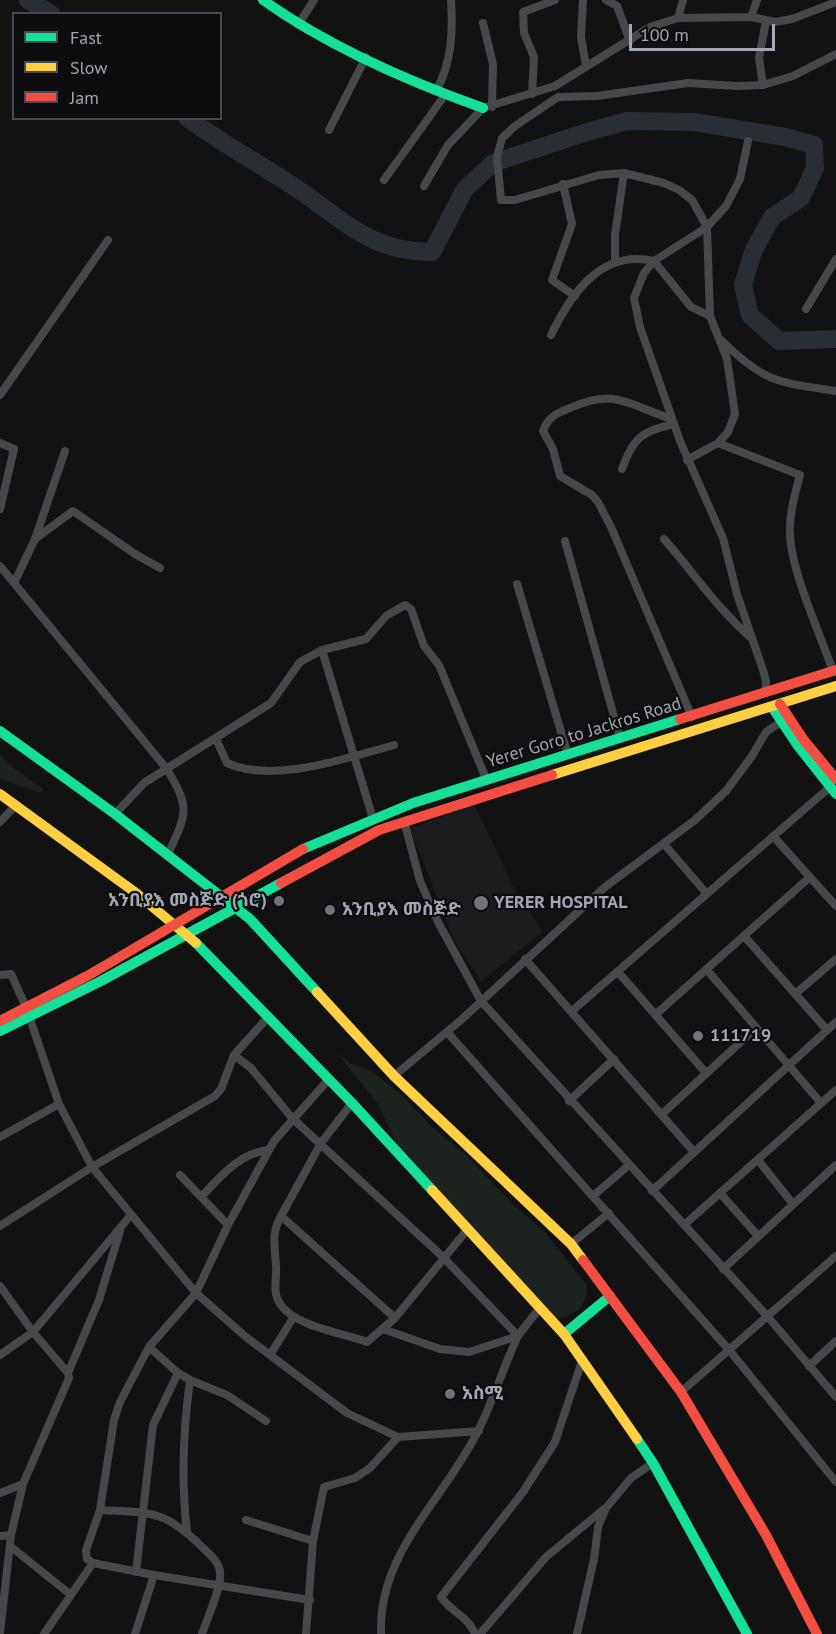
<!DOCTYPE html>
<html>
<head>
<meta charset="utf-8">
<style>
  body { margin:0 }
  #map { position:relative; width:836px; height:1634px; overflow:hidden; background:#121212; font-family:"PT Sans",sans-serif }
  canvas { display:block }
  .legend { position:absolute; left:12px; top:12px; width:210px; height:108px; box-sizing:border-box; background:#0d0c0e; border:2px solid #494a50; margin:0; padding:8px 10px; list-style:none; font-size:18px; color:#a3a7b3 }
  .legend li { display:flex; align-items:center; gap:12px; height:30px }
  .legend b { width:30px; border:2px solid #494a50 }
  .scale { position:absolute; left:629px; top:24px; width:146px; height:27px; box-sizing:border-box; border:3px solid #a3a7b3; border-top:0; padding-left:8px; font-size:18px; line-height:21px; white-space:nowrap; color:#a3a7b3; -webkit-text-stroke:4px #0d0c0e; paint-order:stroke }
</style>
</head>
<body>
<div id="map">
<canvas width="836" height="1634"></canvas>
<ul class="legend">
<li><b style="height:8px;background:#16e098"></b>Fast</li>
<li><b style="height:8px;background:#ffcf43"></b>Slow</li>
<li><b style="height:8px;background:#f24e42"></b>Jam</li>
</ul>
<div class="scale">100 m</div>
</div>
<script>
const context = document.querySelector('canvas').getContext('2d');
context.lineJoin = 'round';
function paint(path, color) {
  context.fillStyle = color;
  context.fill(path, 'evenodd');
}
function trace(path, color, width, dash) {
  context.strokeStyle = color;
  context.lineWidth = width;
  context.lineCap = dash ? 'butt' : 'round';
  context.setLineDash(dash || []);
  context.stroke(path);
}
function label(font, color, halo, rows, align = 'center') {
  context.font = font + ' "PT Sans","Noto Sans Ethiopic",sans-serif';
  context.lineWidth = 4.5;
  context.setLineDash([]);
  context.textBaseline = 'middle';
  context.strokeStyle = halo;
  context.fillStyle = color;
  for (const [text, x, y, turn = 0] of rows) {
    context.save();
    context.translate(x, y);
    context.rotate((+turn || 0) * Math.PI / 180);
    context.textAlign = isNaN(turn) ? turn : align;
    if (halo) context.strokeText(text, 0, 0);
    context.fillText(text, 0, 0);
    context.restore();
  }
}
const built = new Path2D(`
  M 474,804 L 515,890 L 543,932 L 481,981 L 454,940 L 410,829 Z`);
const green = new Path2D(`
  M 0,755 L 10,765 L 43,789 L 41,793 L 0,779 Z
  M 337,1053 L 350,1063 L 371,1071 L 400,1093 L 431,1126 L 465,1154 L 515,1206 L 544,1231 L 586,1284 C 591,1304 572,1319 554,1318 L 400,1151 L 378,1104 Z`);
const river = new Path2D(`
  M 28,0 L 51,14
  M 187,118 C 223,144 262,165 299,190 C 346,222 371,252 432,252 L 465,189 L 493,163 L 587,132 L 627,121 L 694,122 L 785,137 L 814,145 L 815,168 L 801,198 L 772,217 L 753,252 L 743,285 L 750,315 L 779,341 L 836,339`);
const street = new Path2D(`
  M 583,0 L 581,37 L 586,66
  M 606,0 L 617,6 L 630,41
  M 751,17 L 757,0
  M 678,18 L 683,0
  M 483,23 L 493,64 L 492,107
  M 298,25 L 314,0
  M 763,85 L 759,58 L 766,21
  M 436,91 C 452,63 453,31 451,0
  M 532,94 L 534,57 L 524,33 L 523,12 L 555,0
  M 329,130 L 366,57
  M 748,141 L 740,179 L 726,206 L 707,227 L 654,261 L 644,273 L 634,298 L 640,327 L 680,441 L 723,538 L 737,594 L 764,673 L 766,682 L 765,693
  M 384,180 L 445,95
  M 563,184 L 572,224 L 552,280 L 575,296
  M 424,186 L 448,145 L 483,108 L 555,86 L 650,27 L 678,18 L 751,17 L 775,22 L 792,19 L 836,2
  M 615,260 L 615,235 L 624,173
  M 806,309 L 836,259
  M 551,335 C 572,292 602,249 654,261 L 691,307 L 710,316
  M 721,340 C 765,383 777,382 836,391
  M 0,395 L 108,240
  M 672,419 C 630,406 615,387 570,408 C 557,413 548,417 543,431 L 553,449 L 560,476 L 592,495 L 598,502 L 611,527 L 692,717
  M 0,443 L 14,449 L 0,509
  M 718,443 L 800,475 C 795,494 789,514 790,534 C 791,571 820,634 833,671
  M 687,460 L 718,443 L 728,432 L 735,414 L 727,359 L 710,316 L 707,227 L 692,200 L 679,190 L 664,183 L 624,173 L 599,175 L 515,200 L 501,200 L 497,157 L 502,138 L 515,126 L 558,97 L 597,96 L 688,83 L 737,86 L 763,85 L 793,76 L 836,54
  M 622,469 C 633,438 642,431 674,424
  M 35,539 L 73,511 L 135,554 L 160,568
  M 664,539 C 693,572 717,608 750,637
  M 565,541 L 620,738
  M 0,566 L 166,768 C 191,808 187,813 168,854
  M 14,583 L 35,539 L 65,451
  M 517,584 L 568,755
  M 322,650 L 373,819
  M 216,739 L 227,763 C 273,784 347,758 394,745
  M 115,814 L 144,783 L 271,703 L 300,662 L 322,650 L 366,639 L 386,616 L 405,605 L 411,609 L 424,646 L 439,665 L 487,781
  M 404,821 L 420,881 L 438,922 L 481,1001 L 768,1317 L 836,1397
  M 0,822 L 16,805
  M 773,836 L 836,906
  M 664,844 L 707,894
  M 745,937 L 827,1030
  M 525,959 L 694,1152
  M 707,970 L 821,1103
  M 618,972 L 706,1073
  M 0,975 L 11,974 L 26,1007 L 59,1104 L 92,1167 L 196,1293 L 246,1337 L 347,1413 L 398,1437 L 479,1431
  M 795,994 L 836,959
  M 572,1011 L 830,787
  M 655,1015 L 810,877
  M 447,1032 L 730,1351 L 836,1482
  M 234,1055 L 251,1068 L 292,1118 L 443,1257 L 518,1336 L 469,1352 L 440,1349 L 383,1329
  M 394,1076 L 461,1020 L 605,887 L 695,820 L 726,791 L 752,756 L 766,732 L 785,719
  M 569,1101 L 614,1059
  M 662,1114 L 756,1028
  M 0,1137 L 59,1104
  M 758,1160 L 793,1204
  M 180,1175 L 228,1225
  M 652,1191 L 836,1022
  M 720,1193 L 758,1236
  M 594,1195 L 629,1165
  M 202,1196 C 221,1176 240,1153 268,1150
  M 281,1216 L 321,1143 L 352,1103
  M 684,1225 L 836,1090
  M 0,1226 L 92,1167 L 215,1096 L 221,1089 L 234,1055 L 269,1016
  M 571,1244 L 609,1213
  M 723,1269 L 836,1165
  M 0,1286 L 33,1332 L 130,1216
  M 395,1318 L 281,1216 C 271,1234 275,1247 276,1266 C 277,1275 274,1285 276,1294 C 282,1325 340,1332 367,1342 L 395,1318 L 467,1230
  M 0,1355 L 33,1332 L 68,1373 L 69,1378 L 23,1484 L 11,1535 L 0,1633
  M 270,1355 L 293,1318
  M 809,1366 L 836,1341
  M 68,1373 L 99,1300 L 120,1231
  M 190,1380 L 227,1395 L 266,1421
  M 681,1392 L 836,1256
  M 0,1493 L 23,1484
  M 100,1510 L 114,1420 L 120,1402 L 149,1347
  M 246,1520 L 313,1541
  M 187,1532 C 181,1481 183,1431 190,1380 L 178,1373 L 149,1347 L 196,1293 L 228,1225 L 274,1141 L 329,1079
  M 0,1536 L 11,1535
  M 10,1546 L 71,1595
  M 136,1572 L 153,1425 L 178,1373
  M 44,1634 L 93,1563
  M 135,1634 L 154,1575
  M 202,1634 C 207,1619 222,1587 220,1572 C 219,1561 208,1553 201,1546 C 163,1509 150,1513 100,1510 L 86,1550 L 87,1559 L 93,1563 L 154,1575 L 310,1600
  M 306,1634 L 313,1541 L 324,1487 L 355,1478 L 370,1468 L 398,1437
  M 381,1634 C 378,1552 444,1500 478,1431 C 493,1401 503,1368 517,1338 C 523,1328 532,1318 539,1309
  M 475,1634 C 469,1617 450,1611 441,1597 L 523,1492 L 555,1442 L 582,1361
  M 480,1634 L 546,1557 L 604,1509
  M 577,1634 L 594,1559 L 598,1527 L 606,1508 L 631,1478 L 653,1463`);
const fast = new Path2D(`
  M 263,0 C 329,47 407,81 483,108
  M 772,707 L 798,746 L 836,794
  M 0,731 L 115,814 L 250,919 L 317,992
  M 303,849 L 413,803 L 680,719
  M 196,943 L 352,1103 L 432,1190
  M 0,1031 L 101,981 L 281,883
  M 564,1334 L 610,1296
  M 637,1439 L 653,1463 L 747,1634`);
const slow = new Path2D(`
  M 552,775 L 836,686
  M 0,794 L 136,893 L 196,943
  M 317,992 L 394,1076 L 571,1244 L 583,1260
  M 432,1190 L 564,1334 L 637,1439`);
const jam = new Path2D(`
  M 780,704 L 803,739 L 836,779
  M 680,719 L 836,670
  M 281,883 L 379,830 L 552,775
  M 0,1021 L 89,975 L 303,849
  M 583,1260 L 681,1392 L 766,1535 L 817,1634`);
const markers = [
  [279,901,6,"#70737b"],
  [481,903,8,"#70737b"],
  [330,910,6,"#70737b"],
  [698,1036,6,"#70737b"],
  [450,1394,6,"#70737b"]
];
const streetNames = [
  ["Yerer Goro to Jackros Road",584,733,-17]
];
const poiNames = [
  ["አንቢያእ መስጅድ (ጎሮ)",267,901,"right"],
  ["YERER HOSPITAL",494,903],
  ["አንቢያእ መስጅድ",342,910],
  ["111719",710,1036],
  ["አስሚ",462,1394]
];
paint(built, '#1c1c1e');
paint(green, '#1c221d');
trace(river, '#292e35', 18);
trace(street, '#47484b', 8);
trace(fast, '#16e098', 10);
trace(slow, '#ffcf43', 10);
trace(jam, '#f24e42', 10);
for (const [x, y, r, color] of markers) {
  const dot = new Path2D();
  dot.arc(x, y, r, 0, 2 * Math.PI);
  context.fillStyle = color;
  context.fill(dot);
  trace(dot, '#0d0c0e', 2);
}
label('18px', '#a3a7b3', '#0d0c0e', streetNames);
label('bold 18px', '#a3a7b3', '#0d0c0e', poiNames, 'left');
</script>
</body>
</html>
